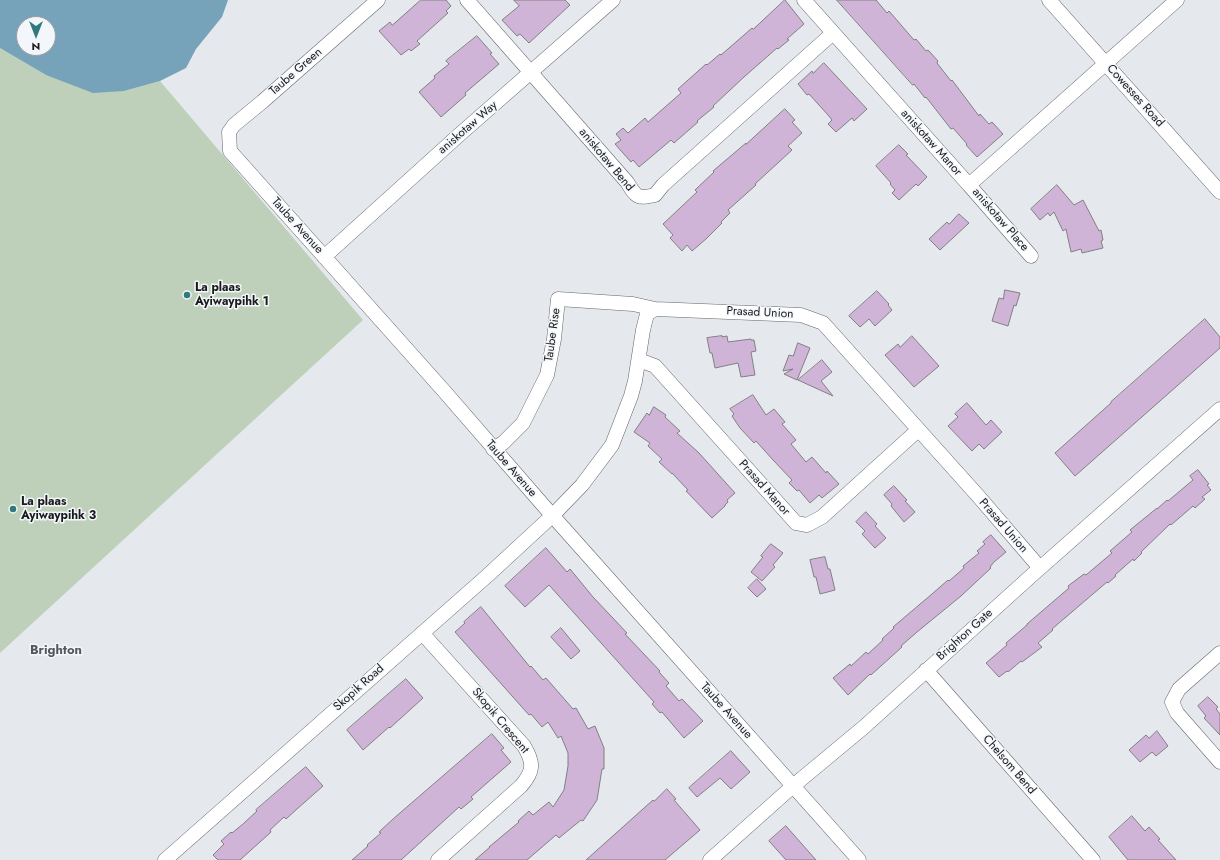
<!DOCTYPE html>
<html>
<head>
<meta charset="utf-8">
<style>
  body { margin:0 }
  #map { position:relative; width:1220px; height:860px; overflow:hidden; background:#e5e9ed; font-family:Jost,sans-serif }
  canvas { display:block }
  .north { position:absolute; left:16px; top:16px; width:40px; height:40px; box-sizing:border-box; background:#f3f6fa; border:1px solid #9c9ea1; border-radius:50%; rotate:180deg; font-size:11px; font-weight:700; line-height:16px; text-align:center; color:#191a1b }
  .north::after { content:''; display:block; margin:auto; width:14px; height:18px; background:#317a7b; clip-path:polygon(50% 0,100% 100%,50% 72%,0 100%) }
</style>
</head>
<body>
<div id="map">
<canvas width="1220" height="860"></canvas>
<div class="north">N</div>
</div>
<script>
const context = document.querySelector('canvas').getContext('2d');
context.lineJoin = 'round';
function paint(path, color) {
  context.fillStyle = color;
  context.fill(path, 'evenodd');
}
function trace(path, color, width, dash) {
  context.strokeStyle = color;
  context.lineWidth = width;
  context.lineCap = dash ? 'butt' : 'round';
  context.setLineDash(dash || []);
  context.stroke(path);
}
function label(font, color, halo, rows, align = 'center') {
  context.font = font + ' Jost,sans-serif';
  context.lineWidth = 3;
  context.setLineDash([]);
  context.textBaseline = 'middle';
  context.strokeStyle = halo;
  context.fillStyle = color;
  for (const [text, x, y, turn = 0] of rows) {
    context.save();
    context.translate(x, y);
    context.rotate((+turn || 0) * Math.PI / 180);
    context.textAlign = isNaN(turn) ? turn : align;
    if (halo) context.strokeText(text, 0, 0);
    context.fillText(text, 0, 0);
    context.restore();
  }
}
const green = new Path2D(`
  M 0,48 L 46,75 L 124,91 L 160,81 L 363,320 L 0,653 Z`);
const water = new Path2D(`
  M 0,0 L 228,0 L 222,17 L 196,49 L 186,68 L 160,81 L 124,91 L 93,93 L 46,75 L 0,48 ZM 24,24 L 48,24 L 48,48 L 24,48 Z`);
const building = new Path2D(`
  M 421,0 L 446,0 L 451,6 L 446,11 L 448,13 L 417,41 L 420,44 L 411,51 L 409,49 L 401,55 L 379,31 L 390,22 L 392,25 Z
  M 514,0 L 565,0 L 570,5 L 529,43 L 520,34 L 517,36 L 502,20 L 519,6 Z
  M 785,0 L 804,24 L 787,39 L 789,40 L 778,49 L 777,48 L 744,77 L 713,106 L 714,107 L 697,121 L 698,122 L 674,143 L 671,140 L 639,167 L 633,160 L 631,162 L 615,144 L 621,140 L 616,134 L 623,128 L 628,133 L 645,118 L 648,122 L 681,93 L 678,89 L 706,64 L 707,65 L 720,54 L 721,55 L 752,28 L 753,29 Z
  M 837,0 L 876,0 L 887,13 L 889,11 L 914,40 L 916,39 L 926,51 L 928,50 L 938,61 L 937,63 L 951,81 L 952,80 L 979,116 L 980,114 L 989,124 L 992,122 L 1003,134 L 977,157 L 966,145 L 967,144 L 953,128 L 951,129 L 926,97 L 925,98 L 914,84 L 913,85 Z
  M 477,36 L 492,53 L 490,54 L 499,64 L 465,93 L 466,95 L 441,117 L 419,92 L 435,78 L 434,76 L 449,64 L 446,61 Z
  M 824,63 L 867,109 L 854,121 L 852,118 L 836,132 L 828,124 L 832,120 L 828,115 L 809,94 L 807,95 L 798,84 L 812,71 L 813,73 Z
  M 785,109 L 795,120 L 792,122 L 802,133 L 788,146 L 792,150 L 755,184 L 756,185 L 728,210 L 730,213 L 721,222 L 722,223 L 706,239 L 692,251 L 687,245 L 682,251 L 670,238 L 673,235 L 663,224 L 697,192 L 695,190 L 714,172 L 713,171 L 746,143 L 746,144 Z
  M 899,145 L 908,154 L 906,155 L 927,177 L 918,186 L 916,184 L 899,200 L 892,193 L 895,190 L 890,184 L 891,183 L 876,166 Z
  M 1057,185 L 1074,205 L 1083,200 L 1099,231 L 1101,230 L 1103,240 L 1101,241 L 1103,248 L 1082,253 L 1081,249 L 1071,252 L 1066,229 L 1063,231 L 1054,212 L 1050,216 L 1048,213 L 1040,220 L 1031,209 Z
  M 959,214 L 969,223 L 940,250 L 929,239 L 947,222 L 949,224 Z
  M 1005,290 L 1020,293 L 1016,306 L 1014,305 L 1008,326 L 992,321 L 999,298 L 1003,299 Z
  M 877,291 L 889,304 L 888,305 L 892,310 L 875,326 L 869,319 L 860,327 L 849,316 Z
  M 1205,319 L 1220,337 L 1220,348 L 1075,476 L 1055,453 L 1111,403 L 1111,402 Z
  M 722,336 L 722,337 L 727,336 L 728,342 L 751,339 L 751,340 L 754,340 L 756,351 L 751,352 L 755,375 L 741,377 L 738,363 L 715,368 L 712,353 L 710,353 L 707,338 Z
  M 912,336 L 939,366 L 914,387 L 885,355 L 898,344 L 900,347 Z
  M 798,343 L 810,348 L 797,380 L 784,374 L 793,369 L 783,371 L 789,355 L 793,356 Z
  M 822,360 L 832,372 L 821,381 L 833,396 L 798,380 Z
  M 753,395 L 766,415 L 774,409 L 785,422 L 782,424 L 796,440 L 791,444 L 806,462 L 812,457 L 826,473 L 827,471 L 839,484 L 822,498 L 819,495 L 810,503 L 799,490 L 797,491 L 789,483 L 792,480 L 773,460 L 756,441 L 754,443 L 740,428 L 732,416 L 734,414 L 730,409 Z
  M 967,403 L 986,425 L 991,420 L 1002,432 L 984,449 L 979,444 L 972,451 L 948,426 L 958,417 L 955,414 Z
  M 654,407 L 666,415 L 665,417 L 680,431 L 677,433 L 699,453 L 735,493 L 727,500 L 728,502 L 725,505 L 725,506 L 712,518 L 686,491 L 688,490 L 672,473 L 672,474 L 659,462 L 662,459 L 648,446 L 650,443 L 634,432 L 647,413 L 649,415 Z
  M 1198,470 L 1209,484 L 1207,485 L 1211,490 L 1202,497 L 1205,499 L 1195,508 L 1193,506 L 1171,525 L 1170,524 L 1141,552 L 1142,553 L 1134,561 L 1133,559 L 1115,575 L 1116,576 L 1108,583 L 1107,582 L 1052,629 L 1053,630 L 1038,643 L 1042,647 L 1022,662 L 1021,661 L 1008,672 L 1007,671 L 999,677 L 986,663 L 1007,645 L 1006,643 L 1027,625 L 1027,624 L 1069,588 L 1068,586 L 1084,574 L 1086,575 L 1112,553 L 1110,551 L 1132,532 L 1130,530 L 1157,508 L 1157,509 L 1167,500 L 1168,501 L 1193,480 L 1190,476 Z
  M 894,486 L 907,500 L 905,501 L 915,512 L 904,522 L 891,506 L 892,504 L 884,495 Z
  M 866,512 L 877,524 L 875,526 L 886,538 L 875,548 L 862,534 L 865,531 L 856,522 Z
  M 991,535 L 1006,552 L 994,562 L 990,567 L 991,568 L 961,596 L 917,632 L 901,646 L 902,647 L 871,675 L 870,674 L 848,695 L 833,678 L 850,664 L 851,666 L 866,652 L 868,654 L 883,640 L 882,639 L 894,628 L 893,627 L 932,594 L 948,580 L 949,581 L 964,568 L 963,566 L 979,553 L 977,551 L 985,544 L 983,542 Z
  M 771,544 L 783,553 L 773,565 L 775,567 L 762,581 L 751,572 L 763,557 L 761,556 Z
  M 546,548 L 567,572 L 570,569 L 593,597 L 627,633 L 625,634 L 660,671 L 659,672 L 669,683 L 666,686 L 679,701 L 682,699 L 703,721 L 684,738 L 662,712 L 660,713 L 652,704 L 654,702 L 549,585 L 525,607 L 505,586 Z
  M 825,557 L 828,569 L 830,569 L 835,590 L 820,594 L 816,577 L 814,577 L 810,560 Z
  M 757,579 L 766,589 L 757,597 L 748,588 Z
  M 481,607 L 530,667 L 531,666 L 543,680 L 546,678 L 573,709 L 576,708 L 588,729 L 595,726 L 604,748 L 604,769 L 602,769 L 597,800 L 583,821 L 581,820 L 559,838 L 556,835 L 527,860 L 475,860 L 490,847 L 489,847 L 519,822 L 518,821 L 529,811 L 533,815 L 549,802 L 553,807 L 564,790 L 568,766 L 568,753 L 561,736 L 558,738 L 548,722 L 542,727 L 531,714 L 529,715 L 455,632 L 465,623 L 464,622 Z
  M 561,628 L 580,651 L 571,659 L 551,637 Z
  M 406,679 L 423,698 L 390,728 L 389,727 L 363,750 L 347,730 Z
  M 1208,697 L 1218,707 L 1216,709 L 1220,714 L 1220,735 L 1204,718 L 1206,716 L 1198,706 Z
  M 1157,731 L 1168,746 L 1156,756 L 1152,752 L 1140,762 L 1129,750 L 1146,735 L 1149,738 Z
  M 492,734 L 504,748 L 501,750 L 511,762 L 471,797 L 473,799 L 461,809 L 459,807 L 401,860 L 352,860 L 368,846 L 367,845 L 381,833 L 379,832 L 393,819 Z
  M 731,751 L 750,772 L 731,789 L 720,778 L 697,797 L 689,788 Z
  M 306,767 L 323,786 L 297,809 L 286,819 L 284,817 L 270,830 L 271,832 L 240,860 L 218,860 L 213,855 L 224,844 L 221,841 L 231,832 L 232,833 L 243,824 L 257,811 L 256,810 Z
  M 667,789 L 676,799 L 674,800 L 700,830 L 665,860 L 586,860 L 653,800 L 654,801 Z
  M 1132,816 L 1145,831 L 1149,827 L 1160,839 L 1158,840 L 1176,860 L 1128,860 L 1109,837 Z
  M 786,826 L 816,860 L 786,860 L 769,841 Z`);
const minor = new Path2D(`
  M 378,0 L 262,102 L 234,125 L 229,132 L 230,151 L 444,391 L 543,505 L 859,860
  M 467,0 L 627,182 C 636,197 637,199 655,195 L 663,185 L 833,33
  M 804,0 L 969,185 L 1177,0
  M 1049,0 L 1220,192
  M 969,185 L 1031,256
  M 324,257 L 459,135 L 613,0
  M 639,360 L 655,366 L 796,523 L 807,525 L 822,517 L 918,430
  M 493,449 L 503,443 L 523,423 L 547,375 L 554,339 L 558,299 L 633,304 L 655,309
  M 422,633 L 524,746 C 534,763 534,771 521,786 L 438,860
  M 1220,653 L 1179,689 L 1172,702 L 1177,713 L 1220,762
  M 926,670 L 1093,860
  M 165,860 L 487,576 L 552,516 L 582,485 L 612,445 L 631,396 L 635,381 L 643,330 L 647,314 L 655,309 L 801,315 L 823,323 L 979,497 L 1040,568
  M 710,860 L 793,786 L 864,727 L 1031,576 L 1220,409`);
const markers = [
  [187,295,4,"#317a7b"],
  [13,509,4,"#317a7b"]
];
const streetNames = [
  ["Taube Green",296,72,-41],
  ["Cowesses Road",1135,96,48],
  ["aniskotaw Way",468,128,-41],
  ["aniskotaw Manor",931,143,48],
  ["aniskotaw Bend",606,160,50],
  ["aniskotaw Place",1000,220,49],
  ["Taube Avenue",297,226,48],
  ["Prasad Union",760,313,3],
  ["Taube Rise",553,335,-82],
  ["Taube Avenue",511,469,49],
  ["Prasad Manor",764,488,48],
  ["Prasad Union",1003,526,49],
  ["Brighton Gate",965,635,-42],
  ["Skopik Road",359,688,-42],
  ["Taube Avenue",726,711,48],
  ["Skopik Crescent",500,721,50],
  ["Chelsom Bend",1009,765,49]
];
const poiNames = [
  ["La plaas",195,288],
  ["Ayiwaypihk 1",195,302],
  ["La plaas",21,502],
  ["Ayiwaypihk 3",21,516]
];
const neighbourhoodNames = [
  ["Brighton",56,651]
];
paint(green, '#bed0ba');
paint(water, '#76a3ba');
paint(building, '#d0b4d8');
trace(building, '#817f82', 1);
trace(minor, '#636669', 15);
trace(minor, '#fff', 14);
for (const [x, y, r, color] of markers) {
  const dot = new Path2D();
  dot.arc(x, y, r, 0, 2 * Math.PI);
  context.fillStyle = color;
  context.fill(dot);
  trace(dot, '#f3f6fa', 1.5);
}
label('12px', '#191a1b', '#f3f6fa', streetNames);
label('bold 12px', '#191a1b', '#f3f6fa', poiNames, 'left');
label('bold 13px', '#55585b', '#f3f6fa', neighbourhoodNames);
</script>
</body>
</html>
